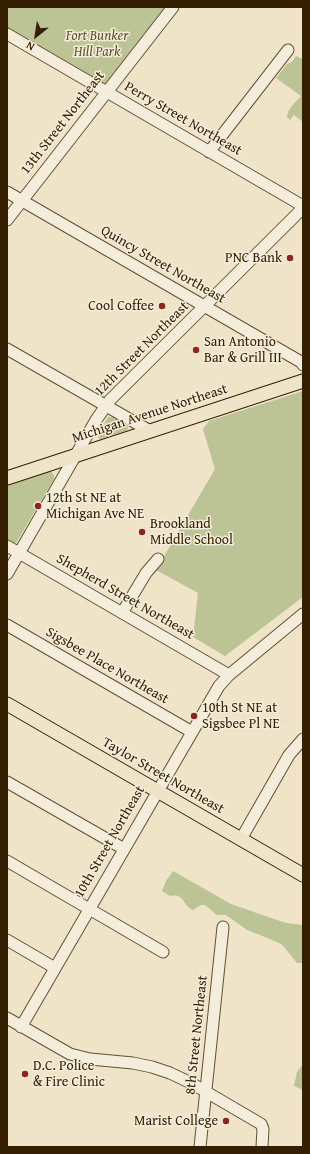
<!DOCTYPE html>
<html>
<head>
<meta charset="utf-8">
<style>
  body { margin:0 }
  #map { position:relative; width:310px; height:1154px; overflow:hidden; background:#efe3c8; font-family:"Gentium Book Plus",serif }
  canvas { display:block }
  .frame { position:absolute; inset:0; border:8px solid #342001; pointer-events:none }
  .north { position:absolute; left:16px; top:16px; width:40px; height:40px; -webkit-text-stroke:3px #f5eddb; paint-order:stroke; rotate:210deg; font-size:11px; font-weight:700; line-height:16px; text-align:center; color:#342001 }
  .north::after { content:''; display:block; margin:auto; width:14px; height:18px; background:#342001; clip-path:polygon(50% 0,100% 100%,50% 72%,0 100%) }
</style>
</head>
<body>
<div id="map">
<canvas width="310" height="1154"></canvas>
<div class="frame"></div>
<div class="north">N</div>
</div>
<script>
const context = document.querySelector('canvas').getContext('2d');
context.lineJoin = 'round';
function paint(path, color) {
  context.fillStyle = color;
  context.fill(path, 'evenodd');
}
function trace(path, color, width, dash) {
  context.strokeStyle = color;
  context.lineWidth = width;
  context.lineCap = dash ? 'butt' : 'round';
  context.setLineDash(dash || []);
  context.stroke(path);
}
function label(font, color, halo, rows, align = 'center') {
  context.font = font + ' "Gentium Book Plus",serif';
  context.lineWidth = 3;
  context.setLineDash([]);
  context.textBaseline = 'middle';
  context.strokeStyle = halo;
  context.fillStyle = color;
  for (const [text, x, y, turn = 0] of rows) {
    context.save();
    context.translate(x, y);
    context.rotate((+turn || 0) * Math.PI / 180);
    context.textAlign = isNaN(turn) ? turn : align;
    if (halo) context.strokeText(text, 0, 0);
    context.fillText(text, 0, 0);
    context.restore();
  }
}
const green = new Path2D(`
  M 7,7 L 172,7 L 106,92 L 7,34 Z
  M 296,56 L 303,59 L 303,122 L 294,115 L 293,116 L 290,120 L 287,117 C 287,109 296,102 301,96 L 276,78 L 287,64 L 292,62 Z
  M 303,391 L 303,597 L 225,656 L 193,637 L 198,593 L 156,570 L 215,469 L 203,429 L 209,421 Z
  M 108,417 L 113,417 L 127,425 L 128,429 L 126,431 L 100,439 L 98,437 L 98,435 Z
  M 48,471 C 53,472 55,475 54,479 L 16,543 L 14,544 L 7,540 L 7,485 Z
  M 173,871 L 231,904 L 274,919 L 286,923 L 303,925 L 303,962 L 301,963 L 297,963 L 285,948 L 281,944 L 270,939 L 247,930 L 226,915 L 217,915 L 205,905 L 201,905 L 193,910 C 181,905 186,893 170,896 L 162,891 L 166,881 Z
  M 303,1064 L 303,1090 L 294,1086 L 297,1072 Z`);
const minor = new Path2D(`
  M 7,34 L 303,206
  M 209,152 L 288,50
  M 7,192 L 301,362 L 303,365
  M 7,220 L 173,7
  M 7,349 L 150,431
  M 7,546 L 229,675
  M 7,574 L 96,420 L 110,400 L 303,208
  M 122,613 L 146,573 L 158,559
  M 7,625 L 192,732
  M 7,782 L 124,849
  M 241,839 L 289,755 L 303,739
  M 7,861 L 163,952
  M 7,940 L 55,968
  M 7,1018 L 70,1054 L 90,1059 L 133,1063 L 152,1067 L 170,1073 L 191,1083 L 261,1124 L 263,1129 L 262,1147
  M 21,1027 L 219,686 L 229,675 L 303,614
  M 200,1147 L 223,927`);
const major = new Path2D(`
  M 7,478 L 303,381
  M 7,704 L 303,875`);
const markers = [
  [290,258,4,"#8f2418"],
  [162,306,4,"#8f2418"],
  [196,350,4,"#8f2418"],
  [38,506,4,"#8f2418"],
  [142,532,4,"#8f2418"],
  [194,716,4,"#8f2418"],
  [25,1074,4,"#8f2418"],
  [226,1121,4,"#8f2418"]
];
const parkNames = [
  ["Fort Bunker",97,36],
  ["Hill Park",97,52]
];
const streetNames = [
  ["Perry Street Northeast",183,119,30],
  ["13th Street Northeast",63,123,-52],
  ["Quincy Street Northeast",163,265,30],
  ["12th Street Northeast",142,349,-45],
  ["Michigan Avenue Northeast",150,414,-18],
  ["Shepherd Street Northeast",125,597,30],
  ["Sigsbee Place Northeast",107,666,30],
  ["Taylor Street Northeast",163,776,30],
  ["10th Street Northeast",110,842,-60],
  ["8th Street Northeast",197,1035,-84]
];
const poiNames = [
  ["PNC Bank",282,258,"right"],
  ["Cool Coffee",154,306,"right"],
  ["San Antonio",204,342],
  ["Bar & Grill III",204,358],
  ["12th St NE at",46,498],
  ["Michigan Ave NE",46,514],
  ["Brookland",150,524],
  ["Middle School",150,540],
  ["10th St NE at",202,708],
  ["Sigsbee Pl NE",202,724],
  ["D.C. Police",33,1066],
  ["& Fire Clinic",33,1082],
  ["Marist College",218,1121,"right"]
];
paint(green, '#bcc394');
trace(minor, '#635133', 13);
trace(major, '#342001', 15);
trace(minor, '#f5eddb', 11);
trace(major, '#efe3c8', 13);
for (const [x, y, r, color] of markers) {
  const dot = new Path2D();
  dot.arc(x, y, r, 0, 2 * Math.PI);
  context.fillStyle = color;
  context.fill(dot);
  trace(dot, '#f5eddb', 1.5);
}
label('italic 14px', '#5d512d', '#f5eddb', parkNames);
label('14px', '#342001', '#f5eddb', streetNames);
label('14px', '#342001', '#f5eddb', poiNames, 'left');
</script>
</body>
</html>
